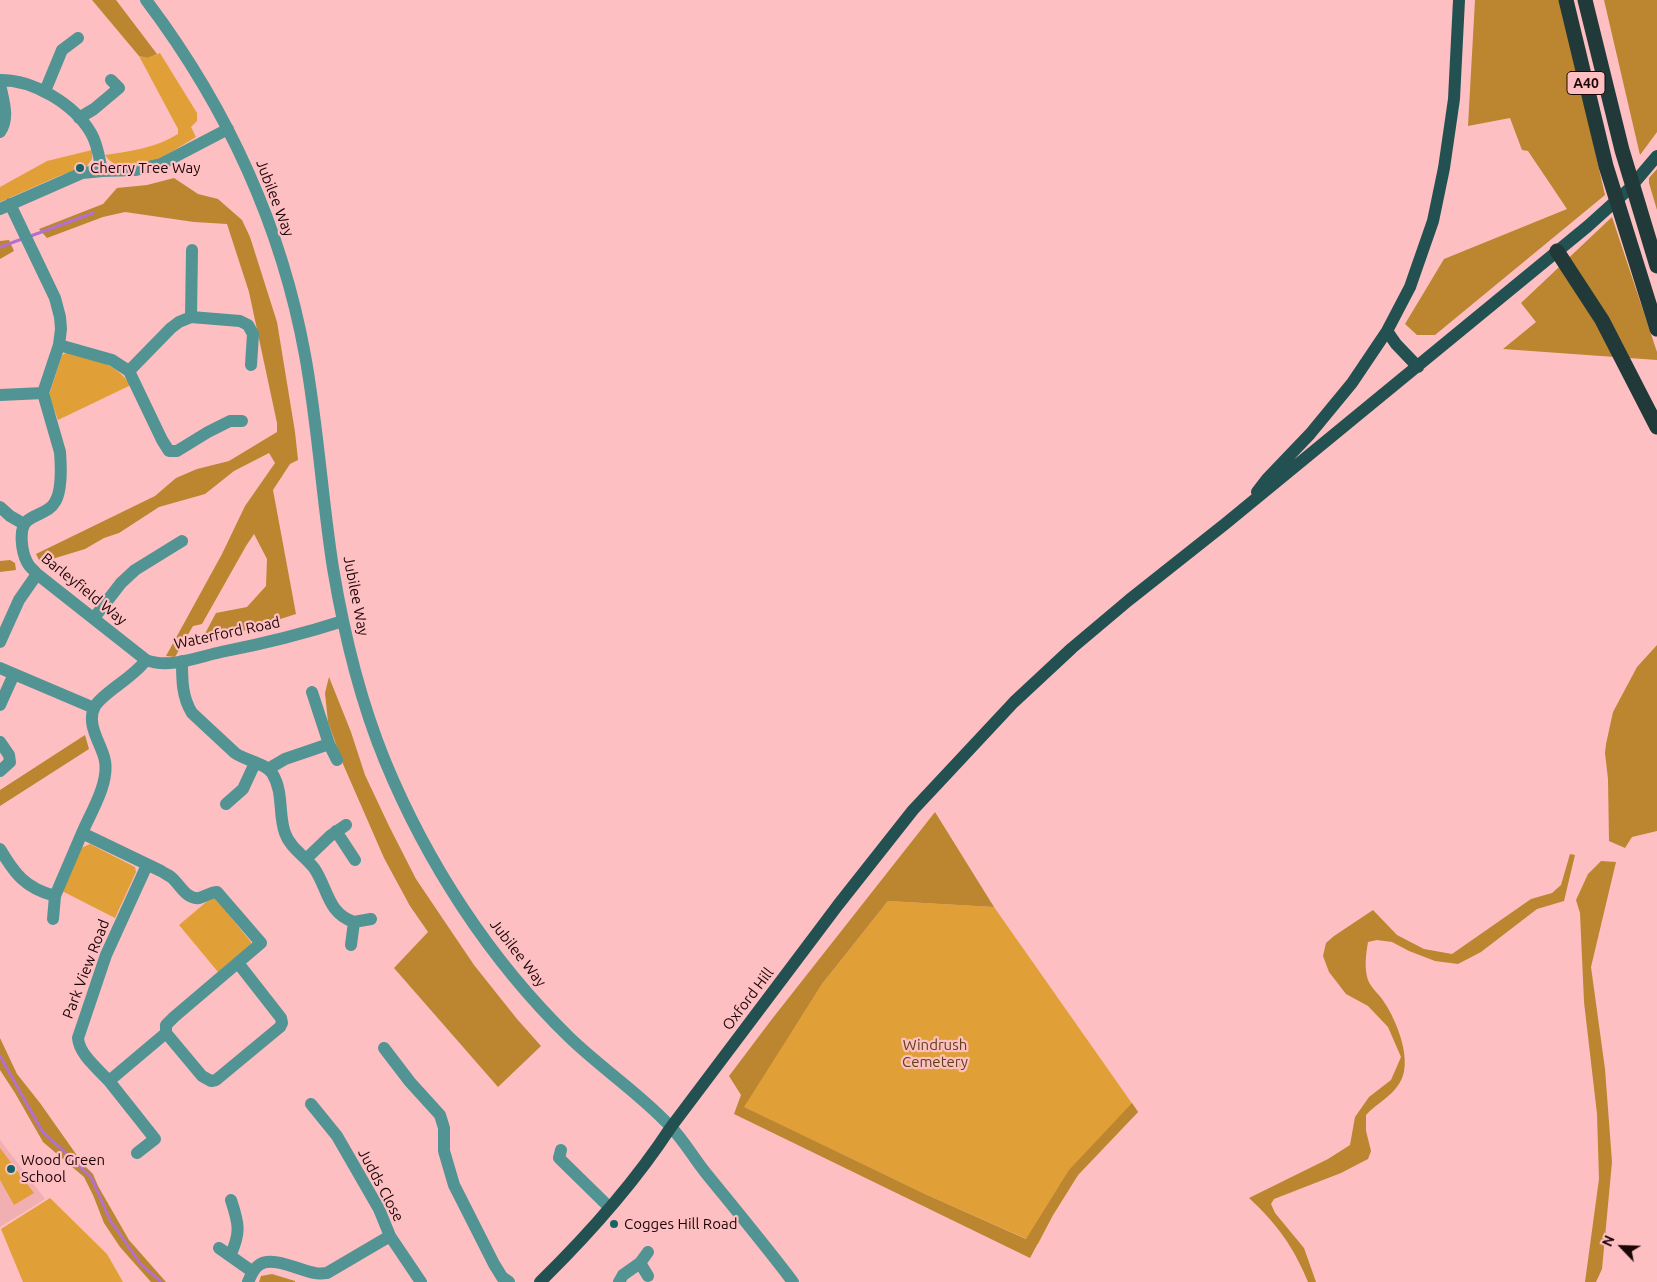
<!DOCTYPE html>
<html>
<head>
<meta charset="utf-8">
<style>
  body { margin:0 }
  #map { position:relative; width:1657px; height:1282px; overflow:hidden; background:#fdbfc2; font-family:Ubuntu,sans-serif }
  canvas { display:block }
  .north { position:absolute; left:1597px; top:1222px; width:50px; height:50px; -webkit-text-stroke:4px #fdbfc2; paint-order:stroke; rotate:294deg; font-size:14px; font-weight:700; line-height:20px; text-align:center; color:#1d0507 }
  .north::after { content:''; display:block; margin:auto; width:18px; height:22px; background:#1d0507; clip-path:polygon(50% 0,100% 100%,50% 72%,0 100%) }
</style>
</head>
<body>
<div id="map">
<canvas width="1657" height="1282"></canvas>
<div class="north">N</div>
</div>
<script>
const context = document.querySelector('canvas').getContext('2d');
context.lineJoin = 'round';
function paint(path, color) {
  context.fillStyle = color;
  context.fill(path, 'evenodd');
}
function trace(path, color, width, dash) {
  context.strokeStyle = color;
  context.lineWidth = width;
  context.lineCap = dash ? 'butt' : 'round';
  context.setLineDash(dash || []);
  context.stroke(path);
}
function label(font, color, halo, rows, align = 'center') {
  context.font = font + ' Ubuntu,sans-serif';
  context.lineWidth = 4.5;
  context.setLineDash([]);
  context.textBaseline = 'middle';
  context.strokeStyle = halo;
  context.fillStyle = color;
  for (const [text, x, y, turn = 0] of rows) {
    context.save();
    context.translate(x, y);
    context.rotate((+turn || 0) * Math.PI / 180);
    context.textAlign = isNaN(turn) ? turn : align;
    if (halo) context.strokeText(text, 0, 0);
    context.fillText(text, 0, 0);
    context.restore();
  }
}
const built = new Path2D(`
  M 0,1140 L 45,1199 L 0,1227 Z`);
const green = new Path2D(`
  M 160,53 L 197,113 L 197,121 L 191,127 L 196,137 L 163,157 L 149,162 L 116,165 L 109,160 L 105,155 C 132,151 155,148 178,134 L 178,129 L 139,56 L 148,58 Z
  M 92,150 L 92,159 L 87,166 L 59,176 L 0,202 L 0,187 L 47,161 Z
  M 68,352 C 93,359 114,362 131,385 L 58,420 L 49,395 L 62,355 Z
  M 90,844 L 135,867 L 136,872 L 115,918 L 62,891 L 81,848 Z
  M 211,898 L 215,898 L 251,942 L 251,944 L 218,972 L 179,925 Z
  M 888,901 L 994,907 L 1138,1112 L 1078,1175 L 1053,1215 L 1038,1244 L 925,1194 L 743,1107 L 822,984 Z
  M 0,1148 L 34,1193 L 14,1205 L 0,1180 Z
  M 50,1198 L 107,1254 L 123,1282 L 23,1282 L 1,1229 Z`);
const forest = new Path2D(`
  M 92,0 L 116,0 L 157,54 L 148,58 L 139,56 Z
  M 1475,0 L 1560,0 L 1605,195 L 1435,335 L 1417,335 L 1405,324 L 1444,259 L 1567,209 L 1528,151 L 1522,150 L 1510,118 L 1468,126 Z
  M 1604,0 L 1657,0 L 1657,132 L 1640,155 Z
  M 1657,169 L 1657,210 L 1649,183 L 1649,178 Z
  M 174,178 L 198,194 L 218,199 L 242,220 L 250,237 L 277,322 L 295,432 L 298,460 L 290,464 L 273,490 L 296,614 L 199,645 L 216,613 L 247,607 L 266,586 L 267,559 L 254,534 L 246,546 L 202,624 L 193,626 L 175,657 L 166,656 L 222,554 L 245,506 L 275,463 L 269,453 L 234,471 L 205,494 L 159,507 L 119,533 L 104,538 L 85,549 L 49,560 L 39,560 L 36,554 L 155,496 L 176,478 L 197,469 L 229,461 L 277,432 L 277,423 L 249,292 L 227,224 L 194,222 L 125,212 L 103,217 L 47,238 L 39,229 L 103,204 L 117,188 L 147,185 Z
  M 1612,217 L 1657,352 L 1657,360 L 1503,349 L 1536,322 L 1521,303 Z
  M 9,240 L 14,251 L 0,259 L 0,241 Z
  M 10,560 L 15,563 L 16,570 L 0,572 L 0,561 Z
  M 1657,645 L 1657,831 L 1632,837 L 1625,848 L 1609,841 L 1608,779 L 1605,753 L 1606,744 L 1613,712 L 1637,667 Z
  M 329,677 L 351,732 L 365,775 L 389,826 L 416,879 L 474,965 L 517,1019 L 541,1046 L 498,1087 L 394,968 L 428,932 L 410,906 L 384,858 L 343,764 L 328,722 L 325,693 Z
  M 85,735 L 89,749 L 0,806 L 0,790 Z
  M 935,812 L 994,907 L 888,901 L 822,984 L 744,1107 L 925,1194 L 1026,1239 L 1069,1170 L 1132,1103 L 1138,1112 L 1078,1175 L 1053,1215 L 1030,1258 L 734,1114 L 741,1095 L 729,1076 L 772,1019 Z
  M 1570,854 L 1575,855 L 1564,901 L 1537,909 L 1481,952 L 1458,964 L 1435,961 L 1409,951 L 1392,942 L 1377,940 L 1368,942 C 1366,954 1364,968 1368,980 C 1371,988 1380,995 1384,1002 C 1397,1021 1414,1063 1399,1084 C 1391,1097 1376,1104 1366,1115 L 1366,1131 L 1371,1151 L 1368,1159 L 1341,1173 L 1274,1199 L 1271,1204 L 1275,1213 L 1304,1248 L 1316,1282 L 1308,1282 C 1294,1247 1276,1223 1249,1198 L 1328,1159 L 1350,1145 L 1355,1117 L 1369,1097 L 1391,1080 L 1401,1057 L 1388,1027 L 1368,1006 L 1346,994 L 1329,972 L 1323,956 L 1326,943 L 1334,936 L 1373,910 L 1397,935 L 1424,949 L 1452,954 L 1531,899 L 1552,893 L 1561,885 Z
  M 1601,861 L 1616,862 L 1591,967 L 1605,1069 L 1612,1162 L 1602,1269 L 1596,1282 L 1585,1282 L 1599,1179 L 1597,1114 L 1584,1002 L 1580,913 L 1576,900 L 1588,874 Z
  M 0,1038 L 17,1074 L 40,1103 L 83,1164 L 93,1174 L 98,1186 L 129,1240 L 166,1282 L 151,1282 L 120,1247 L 104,1223 L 93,1195 L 84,1177 L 43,1142 L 15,1093 L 0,1070 Z
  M 272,1274 L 295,1281 L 295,1282 L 259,1282 L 261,1276 Z`);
const stream = new Path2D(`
  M 28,237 L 93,213
  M 0,247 L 22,239
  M 0,1056 L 42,1131 L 91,1177 L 110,1220 L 140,1263 L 161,1282`);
const minor = new Path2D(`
  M 146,0 C 226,106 281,224 305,355 C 318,426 322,498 333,568 C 344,634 360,700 385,761 C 427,863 490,960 569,1037 C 601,1068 639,1093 669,1125 C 683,1139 693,1157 705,1172 C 735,1209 765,1245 793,1282
  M 0,80 C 34,80 74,104 91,133 C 98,145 99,158 102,171
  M 0,84 C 3,100 10,118 0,132
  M 45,91 L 62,50 L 78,38
  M 79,118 L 94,109 L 119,88 L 111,80
  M 10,204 L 55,298 L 60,317 L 61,329 L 59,345 L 43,393 L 60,452 C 61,465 62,491 55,502 C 49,513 36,513 27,521 C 18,529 22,553 27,562 C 29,567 34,570 37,574 L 146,660
  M 0,209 L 82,173 L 102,171 L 136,170 L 161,164 L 228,129
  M 191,317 L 192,250
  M 59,345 L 112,360 L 129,371 L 162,440 L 169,451 L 177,451 L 208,432 L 230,421 L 242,421
  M 129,371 L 171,328 L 179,322 L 191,317 L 240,321 L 248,325 L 253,334 L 251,365
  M 0,395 L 43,393
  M 0,507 L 10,516 L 24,524
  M 94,618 L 121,583 L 135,570 L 182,541
  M 0,642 L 19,600 L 37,574
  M 182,661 C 182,680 182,697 192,713 L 235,753 C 246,761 264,762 272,773 C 284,792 278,814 285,833 C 290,848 305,856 314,868 C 328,888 327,913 354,922 L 351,945
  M 0,668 L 14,674
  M 312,692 L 329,744 L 337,760
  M 0,705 L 14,674 L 94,708
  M 0,742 L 9,755 L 10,762 L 0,771
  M 268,769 L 285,759 L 329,744
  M 226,804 L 243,789 L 255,763
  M 336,831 L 355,860
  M 0,849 C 15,874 25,888 55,896
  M 306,859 L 330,836 L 346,825
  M 147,865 L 106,955 L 78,1038 C 79,1054 98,1069 109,1081 L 166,1033 L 166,1025 L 174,1017 L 261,943 L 217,892 C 210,892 205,897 199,898 C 186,900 179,883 171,877 C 168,875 164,873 161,871 L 82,833 C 91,812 109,784 105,761 C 102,744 85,725 95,706 C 105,691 133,678 146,660 C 169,669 198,657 221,652 C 262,644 303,634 343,621
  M 53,919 L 55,896 L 82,833
  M 354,922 L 371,919
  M 166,1033 L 202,1076 L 211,1081 L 216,1080 L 280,1027 L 282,1023 L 281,1018 L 238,963
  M 384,1048 L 410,1082 L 440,1115 L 444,1128 L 444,1151 L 454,1185 L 494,1264 L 502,1277 L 509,1282
  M 109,1081 L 155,1139 L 137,1153
  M 311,1104 L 337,1136 L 379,1209 L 390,1236 L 421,1282
  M 561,1150 L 559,1158 L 609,1207
  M 219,1248 L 253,1272
  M 230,1256 C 241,1233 239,1224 231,1200
  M 640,1263 L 648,1276
  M 248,1282 C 251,1276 253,1269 259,1265 C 272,1255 301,1271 315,1273 C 319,1274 324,1273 327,1273 L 390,1236
  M 619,1282 L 623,1275 L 640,1263 L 648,1252`);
const major = new Path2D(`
  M 1387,331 L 1396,344 L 1418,367
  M 1257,492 L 1267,479 L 1310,434 L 1352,383 L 1387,331 L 1410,287 L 1433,221 L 1444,168 L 1454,99 L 1459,0
  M 540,1282 C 587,1236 635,1182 671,1127 L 838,905 L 913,810 L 1014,702 L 1072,648 L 1129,600 L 1225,524 L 1588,226 L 1629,189 L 1657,156`);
const highway = new Path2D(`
  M 1566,0 L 1606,166 L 1657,329
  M 1585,0 L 1622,150 L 1657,266
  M 1557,251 L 1602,320 L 1657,427`);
const markers = [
  [80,168,5,"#166566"],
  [11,1169,5,"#166566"],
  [614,1224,5,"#166566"]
];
const shields = [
  [1586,83,38]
];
const shieldNames = [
  ["A40",1586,83]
];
const poiNames = [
  ["Cherry Tree Way",90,168],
  ["Wood Green",21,1160],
  ["School",21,1177],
  ["Cogges Hill Road",624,1224]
];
const streetNames = [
  ["Jubilee Way",275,198,69],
  ["Barleyfield Way",84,589,39],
  ["Jubilee Way",356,596,79],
  ["Waterford Road",227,633,-12],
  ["Jubilee Way",518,953,52],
  ["Park View Road",86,969,-69],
  ["Oxford Hill",748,999,-53],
  ["Judds Close",381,1185,62]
];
const parkNames = [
  ["Windrush",935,1045],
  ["Cemetery",935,1062]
];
paint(built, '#f1afb2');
paint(green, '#e0a037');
paint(forest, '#bb862f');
trace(stream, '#b371cd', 3);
trace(minor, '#529393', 12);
trace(major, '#235152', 12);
trace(highway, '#213939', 15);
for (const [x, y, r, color] of markers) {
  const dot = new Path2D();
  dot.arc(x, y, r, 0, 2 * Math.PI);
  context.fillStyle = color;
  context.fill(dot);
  trace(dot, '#fdbfc2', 2);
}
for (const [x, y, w] of shields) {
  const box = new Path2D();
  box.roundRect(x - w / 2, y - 11.5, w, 23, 4);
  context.fillStyle = '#fdbfc2';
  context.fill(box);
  trace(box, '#1d0507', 1);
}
label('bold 14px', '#1d0507', null, shieldNames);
label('15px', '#1d0507', '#fdbfc2', poiNames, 'left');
label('15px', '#1d0507', '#fdbfc2', streetNames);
label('15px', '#5e4215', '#fdbfc2', parkNames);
</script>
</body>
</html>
